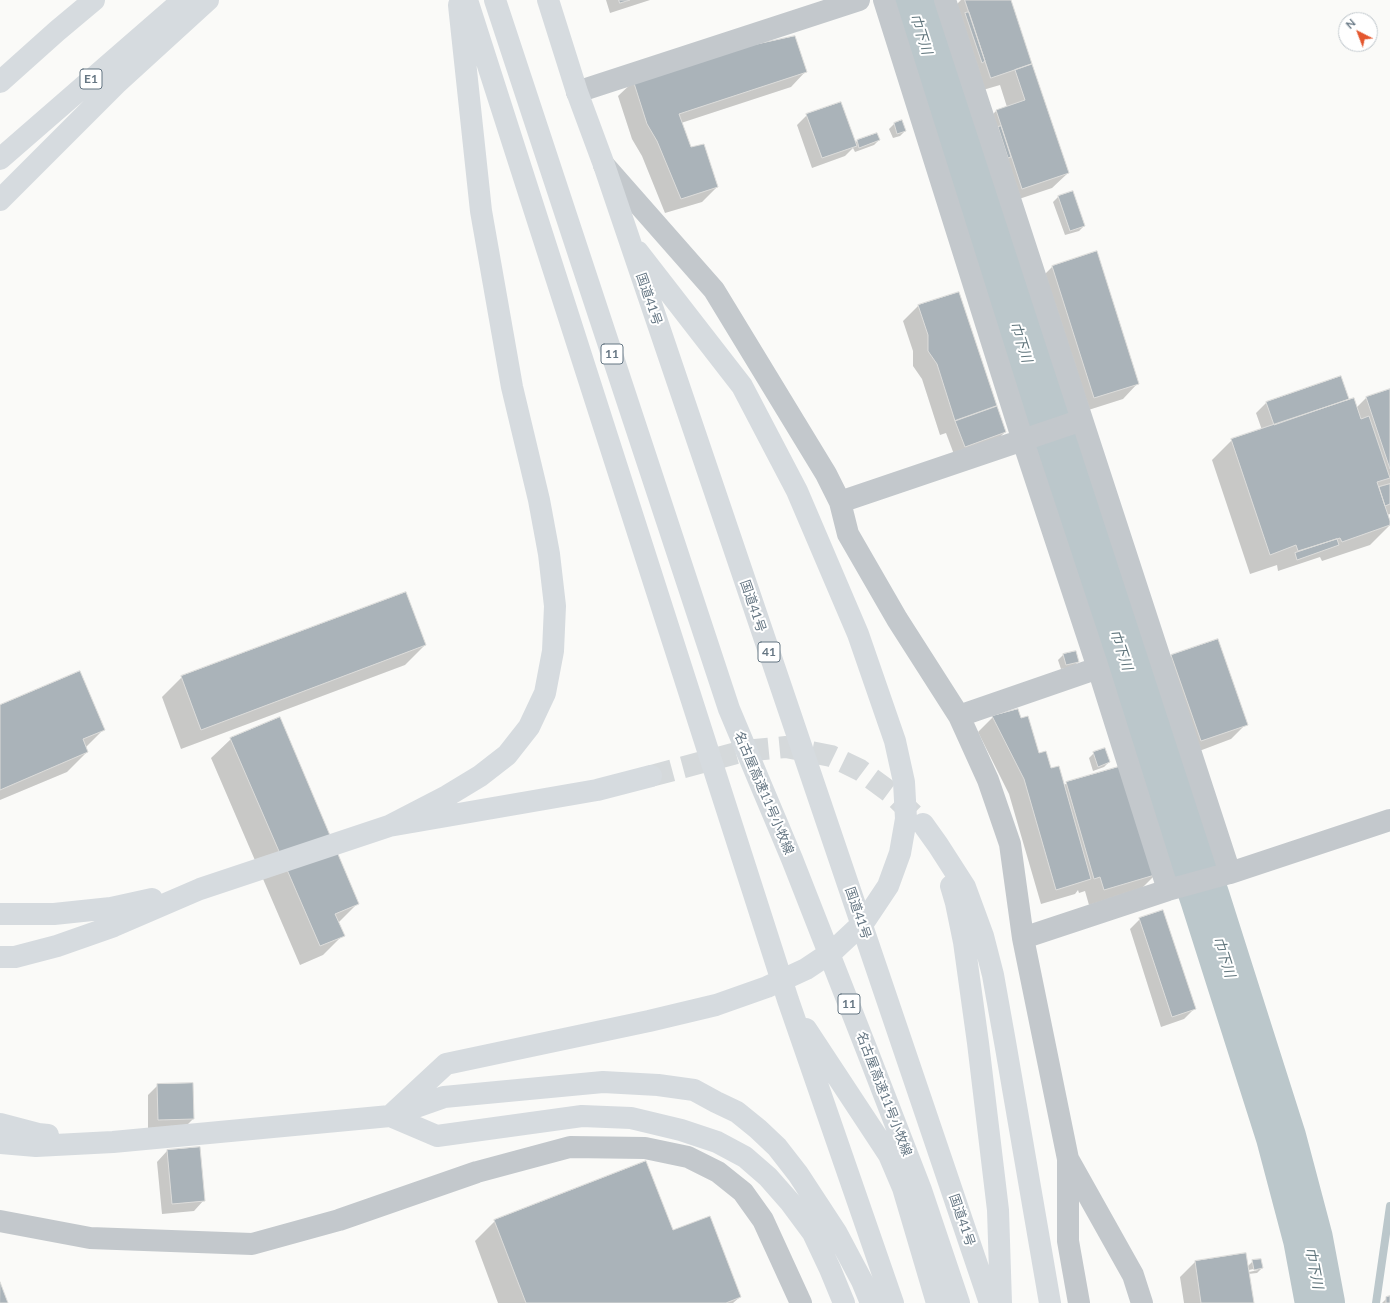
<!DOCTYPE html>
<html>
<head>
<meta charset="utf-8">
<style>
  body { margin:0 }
  #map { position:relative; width:1390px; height:1303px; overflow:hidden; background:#fafaf8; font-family:Lato,sans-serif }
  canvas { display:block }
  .north { position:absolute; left:1338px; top:12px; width:40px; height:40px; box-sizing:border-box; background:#fff; border:1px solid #c1c8cd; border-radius:50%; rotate:318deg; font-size:11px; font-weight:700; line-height:16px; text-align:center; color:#657683 }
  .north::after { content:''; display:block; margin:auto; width:14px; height:18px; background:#e4572e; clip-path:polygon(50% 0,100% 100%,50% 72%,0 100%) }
</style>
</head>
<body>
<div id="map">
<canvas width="1390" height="1303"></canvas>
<div class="north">N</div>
</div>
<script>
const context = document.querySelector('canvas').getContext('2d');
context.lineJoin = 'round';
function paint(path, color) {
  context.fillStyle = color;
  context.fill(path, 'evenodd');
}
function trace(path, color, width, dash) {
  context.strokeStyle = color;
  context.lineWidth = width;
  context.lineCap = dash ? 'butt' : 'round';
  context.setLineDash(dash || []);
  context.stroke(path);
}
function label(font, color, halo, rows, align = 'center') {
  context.font = font + ' Lato,"Noto Sans JP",sans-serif';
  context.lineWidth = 4;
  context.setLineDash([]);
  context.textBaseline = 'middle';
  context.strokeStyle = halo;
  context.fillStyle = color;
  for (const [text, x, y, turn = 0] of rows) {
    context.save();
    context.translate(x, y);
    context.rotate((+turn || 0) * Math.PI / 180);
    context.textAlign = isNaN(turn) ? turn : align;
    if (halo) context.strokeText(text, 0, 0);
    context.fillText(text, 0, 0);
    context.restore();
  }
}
const shadow = new Path2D(`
  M 606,0 L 650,0 L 610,13 Z
  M 961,0 L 1010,0 L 1068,173 L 1052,188 L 1007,203 L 981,126 L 996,111 L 1007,107 L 1000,85 L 976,92 L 949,12 Z
  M 806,71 L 791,87 L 681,123 L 690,148 L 717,187 L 702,202 L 665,213 L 642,156 L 632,139 L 618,96 L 634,81 Z
  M 807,115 L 855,143 L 857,141 L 877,134 L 879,140 L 874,145 L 855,152 L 853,148 L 845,156 L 812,168 L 797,125 Z
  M 902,122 L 905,131 L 900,136 L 893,138 L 889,129 L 894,124 Z
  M 1072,192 L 1084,226 L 1079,231 L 1065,235 L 1053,202 L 1058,197 Z
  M 1052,267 L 1138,383 L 1123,399 L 1079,413 L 1037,282 Z
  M 918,306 L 1005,432 L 995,442 L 955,457 L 946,433 L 940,435 L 922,379 L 913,366 L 913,351 L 903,321 Z
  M 1390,390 L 1390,514 L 1387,515 L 1390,525 L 1370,545 L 1322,561 L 1320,557 L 1278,571 L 1277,565 L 1250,574 L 1212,460 L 1232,440 L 1262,430 L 1256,413 L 1266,403 L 1347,399 L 1345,402 L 1356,408 L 1366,398 Z
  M 425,645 L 405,665 L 181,749 L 162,697 L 182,677 Z
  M 1075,652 L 1078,662 L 1073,667 L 1061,669 L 1058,660 L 1063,655 Z
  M 1172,656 L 1246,724 L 1231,739 L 1186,756 L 1157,671 Z
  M 0,707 L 104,729 L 85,748 L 87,752 L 67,772 L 0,800 Z
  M 993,717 L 1020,720 L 1038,754 L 1063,786 L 1067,783 L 1156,874 L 1141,889 L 1089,905 L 1085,891 L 1079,893 L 1078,890 L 1075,894 L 1041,904 L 1009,794 L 978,732 Z
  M 231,739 L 358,903 L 338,923 L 343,935 L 323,955 L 300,965 L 211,758 Z
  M 1094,753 L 1109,762 L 1104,767 L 1093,771 L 1089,758 Z
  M 1140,919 L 1194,1009 L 1184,1019 L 1161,1027 L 1130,929 Z
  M 158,1085 L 193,1119 L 183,1129 L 148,1130 L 148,1095 Z
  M 167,1151 L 204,1200 L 194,1211 L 162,1214 L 157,1162 Z
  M 495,1221 L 672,1232 L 740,1297 L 733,1303 L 498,1303 L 475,1241 Z
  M 1245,1254 L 1247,1267 L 1253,1261 L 1262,1268 L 1257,1273 L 1248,1274 L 1253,1303 L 1184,1303 L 1180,1277 L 1195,1262 ZM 1258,1268 L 1258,1270 L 1249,1272 L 1249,1270 Z
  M 1390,1297 L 1390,1303 L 1382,1303 L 1387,1298 Z`);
const stream = new Path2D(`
  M 1376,1303 L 1390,1206`);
const river = new Path2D(`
  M 911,0 L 1095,572 L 1205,898 L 1281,1137 L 1308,1239 L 1320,1303`);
const building = new Path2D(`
  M 619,0 L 630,0 L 620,3 Z
  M 965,0 L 1011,0 L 1032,64 L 991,78 Z
  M 969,12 L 985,61 L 982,63 L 965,13 Z
  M 795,36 L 807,72 L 679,114 L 691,147 L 704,144 L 718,187 L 681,199 L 657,141 L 647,124 L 633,80 L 739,48 Z
  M 1032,64 L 1069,173 L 1022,189 L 996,110 L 1025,100 L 1015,70 Z
  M 841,102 L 857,146 L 822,158 L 806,114 Z
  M 902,120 L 906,131 L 897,134 L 894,123 Z
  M 1001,126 L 1011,157 L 1008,158 L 998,127 Z
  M 877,133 L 880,140 L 859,148 L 857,140 Z
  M 1073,191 L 1085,226 L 1070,231 L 1058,196 Z
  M 1097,251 L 1139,384 L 1094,398 L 1052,266 Z
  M 959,292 L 997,406 L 955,421 L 937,364 L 928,351 L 928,335 L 918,305 Z
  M 1341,376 L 1349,399 L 1274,425 L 1266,402 Z
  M 1390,389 L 1390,469 L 1366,397 Z
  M 1354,398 L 1361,419 L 1369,416 L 1390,478 L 1377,482 L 1390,521 L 1390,525 L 1342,542 L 1340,538 L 1298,551 L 1296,545 L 1270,555 L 1231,439 Z
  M 997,406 L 1006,432 L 965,447 L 955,421 Z
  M 1390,484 L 1390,504 L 1385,506 L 1379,487 Z
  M 1337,539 L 1339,545 L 1297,560 L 1295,553 Z
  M 406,592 L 426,645 L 201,730 L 181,676 Z
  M 1218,639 L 1248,725 L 1201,741 L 1171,655 Z
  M 1076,651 L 1079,662 L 1066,665 L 1063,654 Z
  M 80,671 L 105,730 L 83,739 L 88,752 L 0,790 L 0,705 Z
  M 1018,709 L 1021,718 L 1028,716 L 1039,753 L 1046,751 L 1051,768 L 1059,766 L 1091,879 L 1056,890 L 1024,779 L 992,716 Z
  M 280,717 L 359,904 L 335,914 L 345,936 L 320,946 L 230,738 Z
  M 1105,748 L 1110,762 L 1098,767 L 1093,752 Z
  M 1125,765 L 1158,874 L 1104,890 L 1100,877 L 1094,879 L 1066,782 Z
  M 1163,910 L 1196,1009 L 1172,1017 L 1139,918 Z
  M 193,1083 L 194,1119 L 158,1120 L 157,1084 Z
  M 200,1147 L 205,1201 L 172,1204 L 167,1150 Z
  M 646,1161 L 673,1230 L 710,1216 L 741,1297 L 726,1303 L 526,1303 L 494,1220 Z
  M 1246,1253 L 1254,1303 L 1201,1303 L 1195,1261 Z
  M 1261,1259 L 1263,1268 L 1254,1270 L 1252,1260 Z
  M 0,1282 L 8,1303 L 0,1303 Z
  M 1390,1296 L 1390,1303 L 1386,1303 L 1386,1297 Z`);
const highwayTunnel = new Path2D(`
  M 651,776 L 744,751 L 786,747 L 831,756 L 860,770 L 891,793 L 915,816`);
const street = new Path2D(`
  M 884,0 L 1023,441 L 1098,668 L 1168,890
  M 945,0 L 1230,873
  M 577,92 L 859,0
  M 604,165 L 714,290 L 826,474 L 840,502 L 848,534 L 897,619 L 959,716 L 988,780 L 1010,844 L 1023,938 L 1068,1159 L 1133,1275 L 1142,1303
  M 840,502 L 1082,420
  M 959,716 L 1098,668
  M 1023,938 L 1168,890 L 1230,873 L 1390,820
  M 1068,1161 L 1068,1241 L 1079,1303
  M 0,1221 L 90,1238 L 252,1244 L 339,1220 L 477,1172 L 570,1147 L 645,1148 L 688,1157 L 718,1172 L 743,1192 L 763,1220 L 801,1303`);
const highway = new Path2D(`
  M 467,0 L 788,1000 L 893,1303
  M 495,0 L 729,709 L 792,859 L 868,1053 L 921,1190 L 959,1303
  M 548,0 L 577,92 L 604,165 L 990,1303
  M 0,82 L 57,31 L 94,0
  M 0,159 L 183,0
  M 0,200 L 116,84 L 208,0
  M 923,824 L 938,845 L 965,887 L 983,936 L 993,975 L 1005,1042 L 1050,1303
  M 389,826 L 447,796 L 480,776 L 507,755 L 529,727 L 545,693 L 553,651 L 555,606 L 549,554 L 539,500 L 512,387 L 481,211 L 459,5
  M 951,886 L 956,903 L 964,942 L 978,1043 L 998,1210 L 1001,1303
  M 0,914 L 54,914 L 111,908 L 152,899
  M 0,957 L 15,957 L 57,946 L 114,926 L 200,889 L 389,826 L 597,790 L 651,776
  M 806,1029 L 889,1155 L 903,1188 L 937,1303
  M 390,1116 L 446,1064 L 649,1021 L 716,1005 L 767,987 L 806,969 L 833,951 L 864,922 L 888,886 L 900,853 L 906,819 L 904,782 L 895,741 L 858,634 L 797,491 L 742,386 L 638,252
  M 390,1116 L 437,1136 L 582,1116 L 631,1118 L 681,1130 L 717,1142 L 745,1157 L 768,1177 L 790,1202 L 813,1233 L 830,1269 L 844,1303
  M 0,1124 L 38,1134 L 48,1135
  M 0,1143 L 36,1146 L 113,1142 L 390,1116 L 444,1097 L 603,1082 L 658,1085 L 694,1090 L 716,1102 L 737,1112 L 758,1129 L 777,1147 L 798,1174 L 836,1232 L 862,1281 L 871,1303`);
const shields = [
  [91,79,22],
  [612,354,22],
  [769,652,22],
  [849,1004,22]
];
const shieldNames = [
  ["E1",91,79],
  ["11",612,354],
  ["41",769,652],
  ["11",849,1004]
];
const streetNames = [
  ["国道41号",649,299,71],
  ["国道41号",753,606,71],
  ["名古屋高速11号小牧線",764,793,67],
  ["国道41号",858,913,71],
  ["名古屋高速11号小牧線",884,1094,69],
  ["国道41号",962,1220,71]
];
const waterNames = [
  ["巾下川",921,34,72],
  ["巾下川",1021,342,72],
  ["巾下川",1121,650,71],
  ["巾下川",1224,957,72],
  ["巾下川",1314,1268,79]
];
paint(shadow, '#0003');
trace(stream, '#bbc7cb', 8);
trace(river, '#bbc7cb', 50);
paint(building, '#aab3b9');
trace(building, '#dcdcda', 1);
trace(highwayTunnel, '#d5d9db', 22, [22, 11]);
trace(street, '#c3c8cc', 22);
trace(highway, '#d6dbdf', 22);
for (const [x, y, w] of shields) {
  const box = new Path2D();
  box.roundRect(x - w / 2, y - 10, w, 20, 3);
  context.fillStyle = '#fff';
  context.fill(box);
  trace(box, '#657683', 1);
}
label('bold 12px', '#657683', null, shieldNames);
label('13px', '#657683', '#fff', streetNames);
label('italic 14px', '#60757c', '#fff', waterNames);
</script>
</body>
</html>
